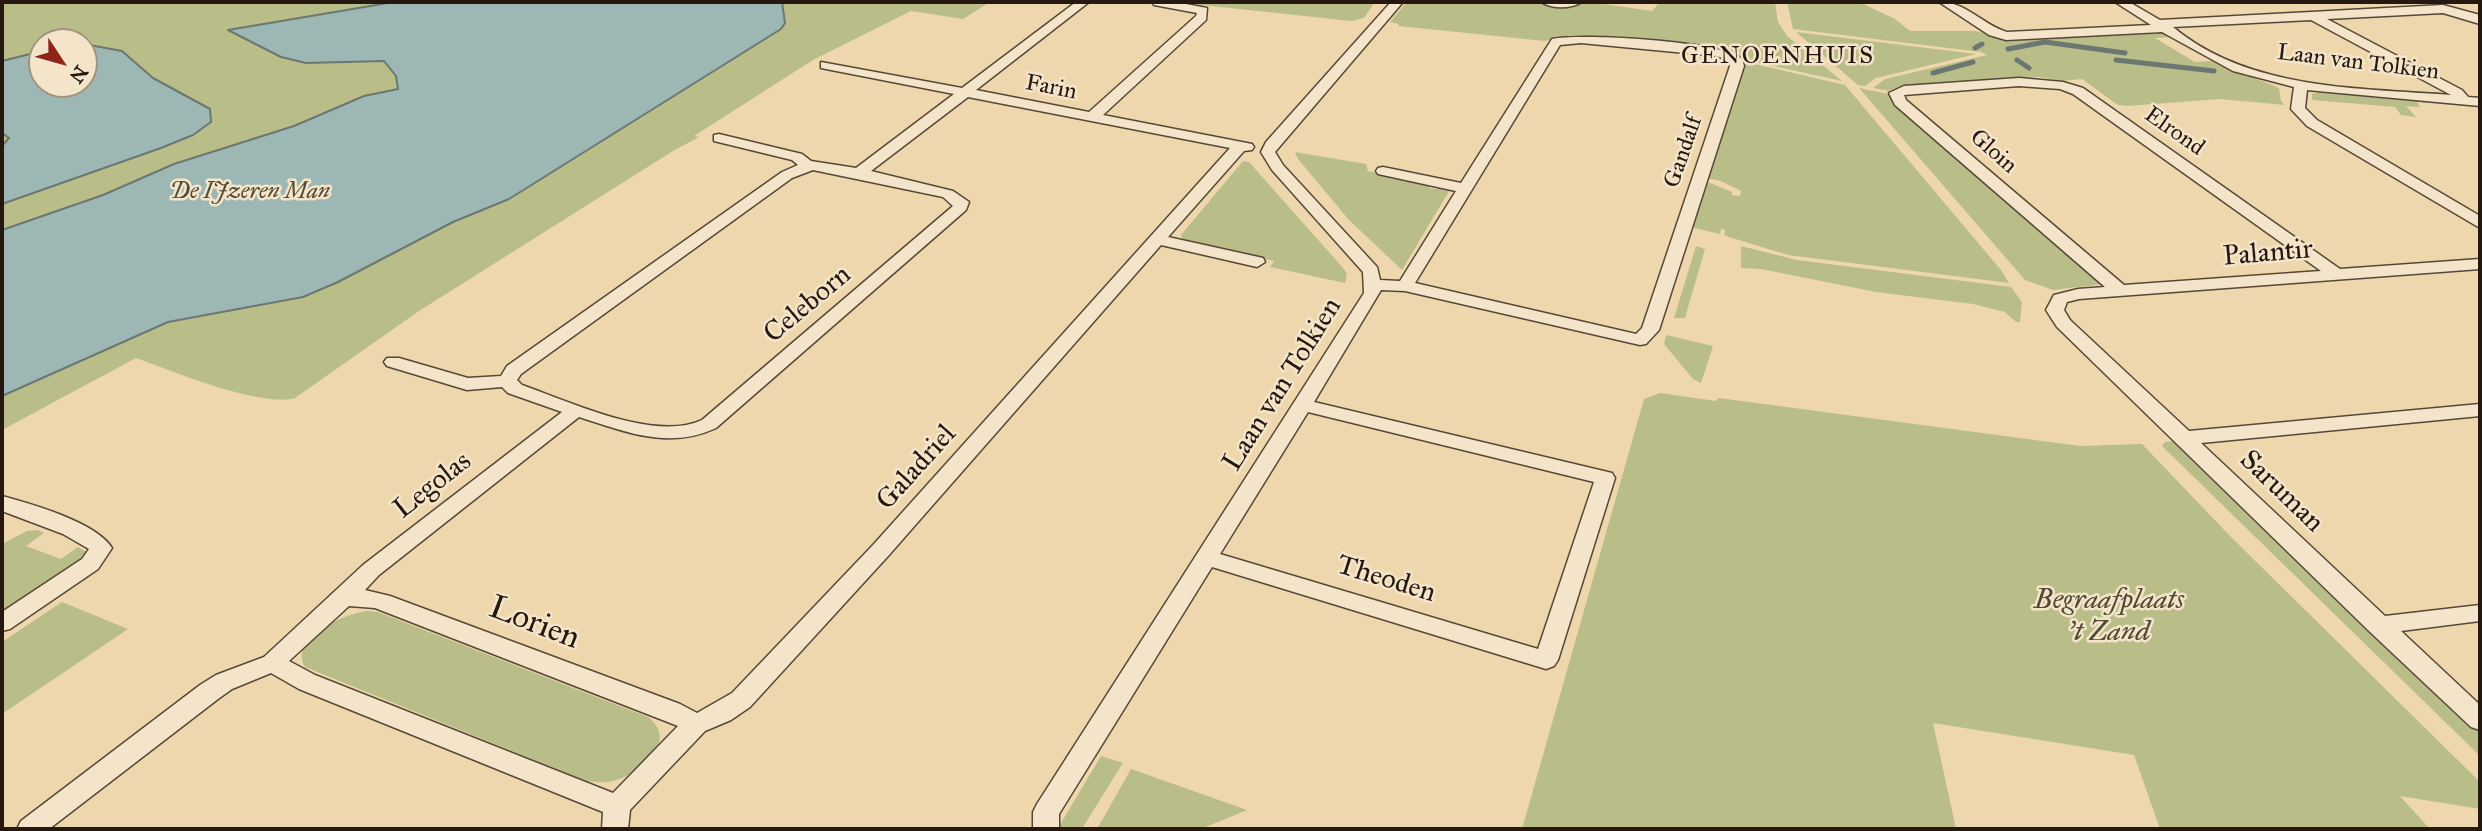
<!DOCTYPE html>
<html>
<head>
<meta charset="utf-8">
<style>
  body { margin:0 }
  #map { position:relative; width:2482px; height:831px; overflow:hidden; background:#eed7ad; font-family:"IM FELL Great Primer",serif }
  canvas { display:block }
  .frame { position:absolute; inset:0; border:4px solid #241810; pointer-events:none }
  .north { position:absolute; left:28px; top:28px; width:70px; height:70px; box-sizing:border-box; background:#f4e5ca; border:2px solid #a19380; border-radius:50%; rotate:126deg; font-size:19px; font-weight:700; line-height:28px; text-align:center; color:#241810 }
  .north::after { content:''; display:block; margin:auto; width:24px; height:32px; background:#8f2418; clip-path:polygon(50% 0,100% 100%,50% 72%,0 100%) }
</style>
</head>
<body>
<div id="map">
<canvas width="2482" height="831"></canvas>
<div class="frame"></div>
<div class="north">N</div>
</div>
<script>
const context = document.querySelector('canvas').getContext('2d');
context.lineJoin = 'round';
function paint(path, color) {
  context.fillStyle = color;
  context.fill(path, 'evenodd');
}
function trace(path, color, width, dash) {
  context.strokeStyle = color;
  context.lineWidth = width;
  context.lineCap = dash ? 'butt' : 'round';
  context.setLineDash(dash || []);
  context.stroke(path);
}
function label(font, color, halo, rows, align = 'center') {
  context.font = font + ' "IM FELL Great Primer",serif';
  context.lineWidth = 5;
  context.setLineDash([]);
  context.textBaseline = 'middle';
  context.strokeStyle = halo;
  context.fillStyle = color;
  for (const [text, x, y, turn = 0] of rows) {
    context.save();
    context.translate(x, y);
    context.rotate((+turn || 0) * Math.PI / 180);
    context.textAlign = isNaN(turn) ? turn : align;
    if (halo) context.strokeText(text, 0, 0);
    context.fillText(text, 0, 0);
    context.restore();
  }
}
const green = new Path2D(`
  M 2,2 L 990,2 L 963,19 L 911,11 L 813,60 L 694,136 L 699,137 L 673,151 L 419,311 L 295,398 C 261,408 172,371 136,358 L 2,430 ZM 42,42 L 84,42 L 84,84 L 42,84 Z
  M 1170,2 L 1379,2 L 1374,3 L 1364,18 L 1351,21 L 1202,5 L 1201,8 Z
  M 1407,2 L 1531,2 L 1571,7 L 1590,2 L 1652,11 L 1660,2 L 1775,2 L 1778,22 L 1787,36 L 1842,81 L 1741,59 L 1734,53 L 1720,50 L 1570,35 L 1545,41 L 1398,26 L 1399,24 L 1390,22 Z
  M 1787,2 L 1859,2 L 1895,19 L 1910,31 L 1975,31 L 2010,39 L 2161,33 L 2171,37 L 2155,38 L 2195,62 L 2212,61 L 2279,88 L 2281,101 L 2285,105 L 2220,99 L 2128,106 L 2118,105 L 2082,79 L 2062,81 L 2039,77 L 1900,87 L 1889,91 L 1873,88 L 1885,79 L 1987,55 L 1981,52 L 1793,29 Z
  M 1796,32 L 1976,54 L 1876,78 L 1865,86 L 1858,85 Z
  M 1742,61 L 1845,85 L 2001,270 L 2009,283 L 1788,255 L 1729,237 L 1724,235 L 1725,230 L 1721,229 L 1720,234 L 1690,227 L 1705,181 L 1732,192 L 1732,195 L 1740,196 L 1741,191 L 1721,181 L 1706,178 Z
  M 1859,88 L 1888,94 L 2101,280 L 2103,284 L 2053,290 L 2025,280 Z
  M 2321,92 L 2480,105 L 2480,107 L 2417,102 L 2420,107 L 2406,106 L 2416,117 L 2401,115 L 2395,107 L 2312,100 L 2312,94 Z
  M 1295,152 L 1366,164 L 1368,171 L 1432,183 L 1429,188 L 1437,189 L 1441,186 L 1451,188 L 1402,270 L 1349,220 L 1298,159 Z
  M 1243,161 L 1249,162 L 1344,269 L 1347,274 L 1345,283 L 1270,267 L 1274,261 L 1183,240 L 1181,235 Z
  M 1696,246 L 1705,249 L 1685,318 L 1674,318 Z
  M 1741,246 L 1797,260 L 2011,287 L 2022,302 L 2020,322 L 2016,322 L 2005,312 L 1973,304 L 1876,292 L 1761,269 L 1741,268 Z
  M 1666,335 L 1713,346 L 1701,383 L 1693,379 L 1664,344 Z
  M 1660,393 L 1716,401 L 1719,398 L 2080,446 L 2142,444 L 2231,537 L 2480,782 L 2480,809 L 2400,796 L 2430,829 L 2160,829 L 2134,755 L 1933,723 L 1956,829 L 1522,829 L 1644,399 Z
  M 2175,441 L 2480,731 L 2480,756 L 2162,446 L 2165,442 Z
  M 37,530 L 44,533 L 26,546 L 61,559 L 78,547 L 86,552 L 86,559 L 2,618 L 2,544 L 27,531 Z
  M 62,602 L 128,629 L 2,714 L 2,642 Z
  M 367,611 L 378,612 L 648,717 C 680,741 639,775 613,781 C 604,783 595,782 586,781 L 305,667 C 288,637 344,614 367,611 Z
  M 1101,756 L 1123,763 L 1083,827 L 1058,828 Z
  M 1131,769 L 1247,810 L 1201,829 L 1097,829 Z`);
const water = new Path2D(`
  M 394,2 L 782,2 L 785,23 L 781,29 L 509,199 L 453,222 L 338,282 L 303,297 L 168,322 L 2,396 L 2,230 L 103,195 L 174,164 L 294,126 L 364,96 L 398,89 L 396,76 L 384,61 L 306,63 L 281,57 L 228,30 Z
  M 84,44 L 122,51 L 153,78 L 210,109 L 211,122 L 193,135 L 161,148 L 2,204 L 2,146 L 9,138 L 2,133 L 2,61 L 42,51 L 42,84 L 84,84 Z`);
const stream = new Path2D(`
  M 1975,48 L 1982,44
  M 2008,49 L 2045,42 L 2125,53
  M 2017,60 L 2029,68
  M 2116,60 L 2214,71
  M 1933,73 L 1973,62`);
const street = new Path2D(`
  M 1076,2 L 1089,2 L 976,90 L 1089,112 L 1196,16 L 1197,13 L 1154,5 L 1152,2 L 1175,2 L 1207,8 L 1206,20 L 1103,115 L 1252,144 L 1254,147 L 1252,150 L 1244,151 L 1168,237 L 1263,258 L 1265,262 L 1257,267 L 1161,245 L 889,555 L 750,707 L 731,720 L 705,731 L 630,810 L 628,829 L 602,829 L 603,812 L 299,689 L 271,673 L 232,689 L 218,699 L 49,829 L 17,829 L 21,821 L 200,685 L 216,675 L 264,657 L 363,565 L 562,412 L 508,393 L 502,387 L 467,390 L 387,366 L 384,362 L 387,358 L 399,358 L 468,378 L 501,376 L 507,366 L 782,172 L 798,165 L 792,160 L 714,141 L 714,135 L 719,134 L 802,154 L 811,161 L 856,168 L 954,94 L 826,69 L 821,68 L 821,62 L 962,88 ZM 968,97 L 1230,148 L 873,545 L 732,693 L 697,713 L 680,704 L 390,596 L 365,590 L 379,575 L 579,417 C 626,432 669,450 716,428 L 966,210 L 969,202 L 953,191 L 871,171 ZM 813,170 L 943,197 L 953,206 L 702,420 C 654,442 571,402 522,385 L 517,380 L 521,374 L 792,178 ZM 349,606 L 375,608 L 678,726 L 613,793 L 315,675 L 289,661 Z
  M 1391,2 L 1403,2 L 1275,152 L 1283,165 L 1377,267 L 1380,280 L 1400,281 L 1456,191 L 1378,174 L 1376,171 L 1378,168 L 1383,167 L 1461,183 L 1552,39 C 1580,33 1723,41 1742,59 L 1744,66 L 1659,330 L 1646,344 L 1640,345 L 1405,291 L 1381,290 L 1314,402 L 1612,473 L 1615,478 L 1558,660 L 1554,666 L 1546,669 L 1212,567 L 1059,814 L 1059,829 L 1033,829 L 1033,812 L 1037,804 L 1364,293 L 1363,272 L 1272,170 L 1261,152 L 1266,142 ZM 1581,43 L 1717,56 L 1730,61 L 1730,66 L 1642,328 L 1636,334 L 1415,283 L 1560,45 ZM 1308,412 L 1594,482 L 1538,649 L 1220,554 Z
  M 1541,2 L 1582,2 C 1571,9 1552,9 1541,2 Z
  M 1939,2 C 1965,1 1983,25 2007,32 L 2151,25 L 2115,2 L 2129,2 L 2160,20 L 2443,5 L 2480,15 L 2480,24 L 2443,13 L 2327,19 L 2462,90 L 2468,97 L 2480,98 L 2480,106 L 2307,90 L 2305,108 L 2317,120 L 2480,216 L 2480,228 L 2307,126 L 2291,109 L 2294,87 L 2233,71 L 2162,32 L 2006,40 L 1989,35 ZM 2311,20 L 2451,95 C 2358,88 2248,90 2173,27 Z
  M 2019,78 L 2063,82 L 2083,88 L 2340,269 L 2480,259 L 2480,269 L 2079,299 L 2067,302 L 2064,310 L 2070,320 L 2189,431 L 2480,404 L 2480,416 L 2201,443 L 2385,616 L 2480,605 L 2480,621 L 2401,631 L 2480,705 L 2480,730 L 2471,727 L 2369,631 L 2057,327 L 2046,310 L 2054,295 L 2078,289 L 2105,287 L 1895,105 L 1889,93 L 1904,86 ZM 2019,86 L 2060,89 L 2073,94 L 2321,271 L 2124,285 L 1906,100 L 1904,95 Z
  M 2,496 C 31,504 96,522 112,548 L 98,569 L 10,629 L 2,631 L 2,612 L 82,559 L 89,549 L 63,534 L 2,511 Z`);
const farStreetnames = [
  ["Laan van Tolkien",2358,63,7],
  ["Farin",1051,88,11],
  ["Elrond",2174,132,35],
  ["Gandalf",1684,152,-71],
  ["Gloin",1993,152,41]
];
const farParknames = [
  ["De IJzeren Man",250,192]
];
const farNeighbourhoodnames = [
  ["GENOENHUIS",1778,57]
];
const streetNames = [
  ["Palantir",2268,254,-5],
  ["Celeborn",808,305,-40],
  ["Laan van Tolkien",1283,385,-58],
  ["Galadriel",917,468,-48],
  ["Legolas",433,486,-38],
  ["Saruman",2281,492,44],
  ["Theoden",1386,580,17]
];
const parkNames = [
  ["Begraafplaats",2109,601],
  ["'t Zand",2109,633]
];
const nearStreetnames = [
  ["Lorien",534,624,21]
];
paint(green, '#b9be89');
paint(water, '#9cb7b4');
trace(water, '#6c7772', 2);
trace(stream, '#6c7772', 5);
trace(street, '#564837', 3);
paint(street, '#f4e5ca');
label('23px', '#241810', '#f4e5ca', farStreetnames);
label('italic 23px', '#514a34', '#f4e5ca', farParknames);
context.letterSpacing = '2px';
label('24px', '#241810', '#f4e5ca', farNeighbourhoodnames);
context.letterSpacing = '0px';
label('28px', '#241810', '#f4e5ca', streetNames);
label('italic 28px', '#514a34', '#f4e5ca', parkNames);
label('33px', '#241810', '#f4e5ca', nearStreetnames);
</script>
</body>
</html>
